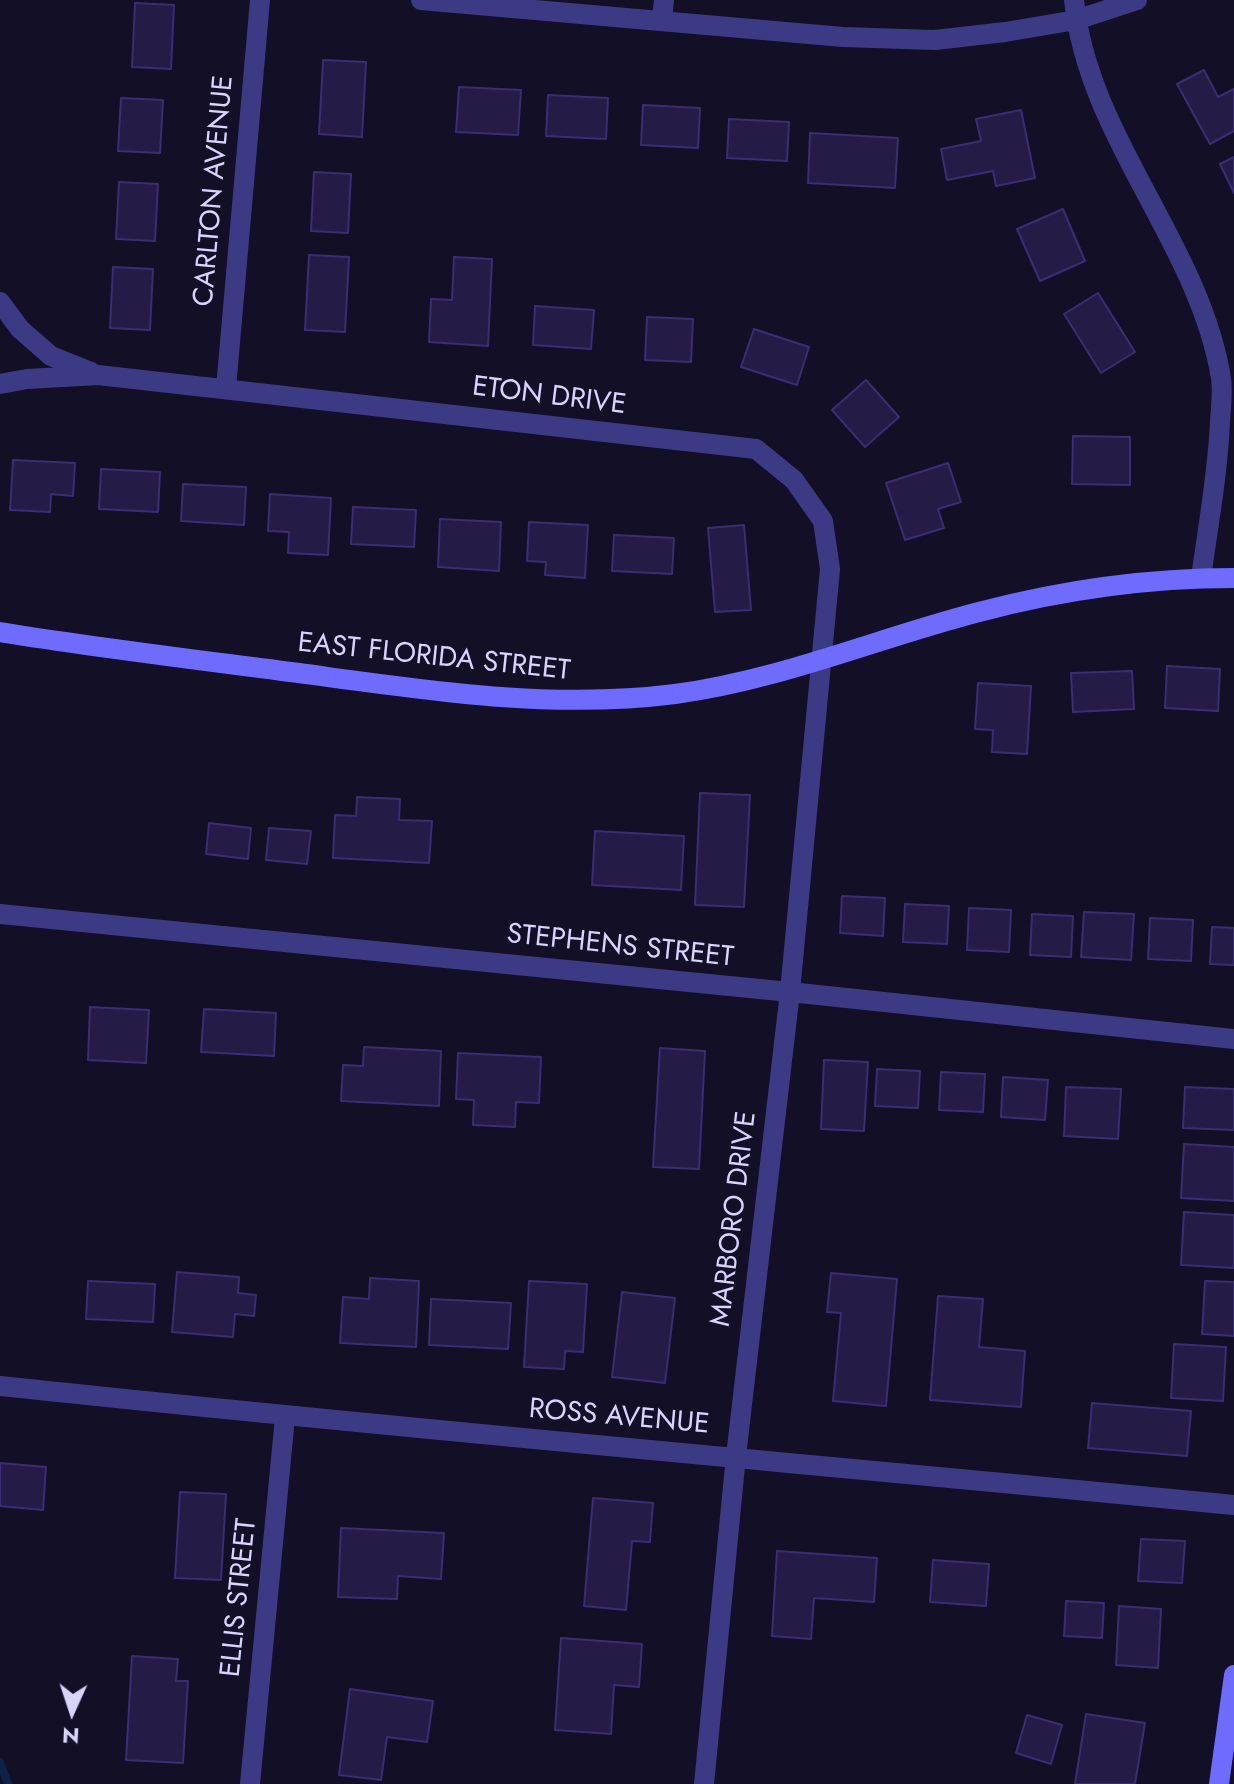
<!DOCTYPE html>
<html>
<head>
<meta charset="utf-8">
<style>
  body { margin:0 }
  #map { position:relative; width:1234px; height:1784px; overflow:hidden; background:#130f26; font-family:Jost,sans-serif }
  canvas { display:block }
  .north { position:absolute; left:32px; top:1672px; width:80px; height:80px; -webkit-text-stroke:6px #130f26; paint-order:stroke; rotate:183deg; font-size:22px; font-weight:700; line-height:32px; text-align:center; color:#d9d4ff }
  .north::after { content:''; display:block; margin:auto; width:28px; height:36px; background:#d9d4ff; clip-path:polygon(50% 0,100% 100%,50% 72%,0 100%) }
</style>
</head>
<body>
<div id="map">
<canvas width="1234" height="1784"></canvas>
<div class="north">N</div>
</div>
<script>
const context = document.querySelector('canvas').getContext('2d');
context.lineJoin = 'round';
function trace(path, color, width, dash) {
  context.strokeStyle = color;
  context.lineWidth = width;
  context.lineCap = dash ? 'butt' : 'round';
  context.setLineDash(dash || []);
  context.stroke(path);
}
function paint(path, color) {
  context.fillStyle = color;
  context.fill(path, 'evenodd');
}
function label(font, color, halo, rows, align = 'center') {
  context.font = font + ' Jost,sans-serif';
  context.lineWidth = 7;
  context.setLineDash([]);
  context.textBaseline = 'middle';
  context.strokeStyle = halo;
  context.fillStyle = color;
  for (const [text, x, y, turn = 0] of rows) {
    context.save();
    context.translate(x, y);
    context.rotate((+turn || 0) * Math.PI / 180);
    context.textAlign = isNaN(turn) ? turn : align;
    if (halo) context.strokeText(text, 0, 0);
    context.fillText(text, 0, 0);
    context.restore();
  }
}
const stream = new Path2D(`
  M 0,1762 L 8,1784`);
const building = new Path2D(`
  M 135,3 L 174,5 L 171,69 L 132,67 Z
  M 323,60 L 366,62 L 362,137 L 319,134 Z
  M 1204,70 L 1218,97 L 1234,89 L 1234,131 L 1210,144 L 1177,84 Z
  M 459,87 L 521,90 L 518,135 L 456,132 Z
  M 548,95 L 608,98 L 606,139 L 546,136 Z
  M 121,98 L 163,100 L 160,153 L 118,151 Z
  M 643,105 L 700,108 L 698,148 L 641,145 Z
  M 1021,110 L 1035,178 L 996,186 L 993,171 L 947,180 L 941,149 L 981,141 L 976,119 Z
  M 729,119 L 789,122 L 787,161 L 727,158 Z
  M 810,133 L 898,138 L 895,188 L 808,183 Z
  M 1234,157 L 1234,193 L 1220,164 Z
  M 314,172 L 351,174 L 348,233 L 311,231 Z
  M 119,182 L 158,184 L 155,241 L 116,239 Z
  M 1063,209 L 1085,261 L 1040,281 L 1017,229 Z
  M 309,255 L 349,257 L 345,332 L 305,330 Z
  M 454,257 L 492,259 L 488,346 L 429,342 L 431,299 L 452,300 Z
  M 113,267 L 153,269 L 150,330 L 110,328 Z
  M 1098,293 L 1135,352 L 1101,373 L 1064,314 Z
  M 535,306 L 594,310 L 591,349 L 533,345 Z
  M 647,317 L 693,319 L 691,362 L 645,360 Z
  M 754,329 L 809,347 L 797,385 L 741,367 Z
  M 866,380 L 899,417 L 865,447 L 832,410 Z
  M 1073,436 L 1130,437 L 1130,485 L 1072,484 Z
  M 13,460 L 75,463 L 73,496 L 51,494 L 50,512 L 10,510 Z
  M 948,463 L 961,502 L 938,509 L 944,528 L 905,540 L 886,483 Z
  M 101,469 L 160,472 L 158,512 L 99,509 Z
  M 183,484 L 246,487 L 244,525 L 181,521 Z
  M 270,494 L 331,498 L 328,555 L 288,553 L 289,532 L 268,531 Z
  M 353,507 L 416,510 L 414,547 L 351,544 Z
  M 440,519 L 501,522 L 499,571 L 438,567 Z
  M 529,522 L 588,525 L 585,578 L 545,575 L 546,562 L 527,561 Z
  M 744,525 L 751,610 L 715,612 L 708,528 Z
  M 614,535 L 674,538 L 672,574 L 612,571 Z
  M 1167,666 L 1220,669 L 1218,711 L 1165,708 Z
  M 1132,671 L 1134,709 L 1073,712 L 1071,673 Z
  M 978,683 L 1031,686 L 1027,754 L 992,752 L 993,730 L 975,729 Z
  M 700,793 L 750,795 L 744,907 L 695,905 Z
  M 357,797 L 400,799 L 399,820 L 432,821 L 429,863 L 333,858 L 335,815 L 356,816 Z
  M 209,823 L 251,828 L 248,859 L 206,854 Z
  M 269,828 L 311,831 L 307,864 L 266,860 Z
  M 595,831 L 684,836 L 681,890 L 592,885 Z
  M 842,896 L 885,898 L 883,936 L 840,933 Z
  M 905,904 L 949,906 L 947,944 L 903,942 Z
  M 969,908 L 1011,910 L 1009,952 L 967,950 Z
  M 1084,912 L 1134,914 L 1131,960 L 1081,957 Z
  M 1032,914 L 1073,916 L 1071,957 L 1030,955 Z
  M 1150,918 L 1193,920 L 1191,961 L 1148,959 Z
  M 1212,927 L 1234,928 L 1234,965 L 1210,964 Z
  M 90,1007 L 149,1010 L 146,1063 L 88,1060 Z
  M 204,1009 L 276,1013 L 274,1056 L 201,1052 Z
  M 364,1047 L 441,1051 L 439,1106 L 341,1101 L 343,1065 L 363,1066 Z
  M 660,1048 L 705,1051 L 699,1169 L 653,1167 Z
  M 458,1053 L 541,1057 L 539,1103 L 516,1102 L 515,1127 L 473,1125 L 474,1100 L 456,1099 Z
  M 824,1060 L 868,1062 L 864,1131 L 821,1129 Z
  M 877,1069 L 920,1071 L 918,1108 L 875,1106 Z
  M 941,1072 L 985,1074 L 983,1112 L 939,1110 Z
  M 1003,1077 L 1048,1080 L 1045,1120 L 1001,1117 Z
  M 1066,1087 L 1121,1089 L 1118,1139 L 1064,1136 Z
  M 1185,1087 L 1234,1089 L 1234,1130 L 1183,1128 Z
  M 1184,1144 L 1234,1147 L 1234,1201 L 1181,1198 Z
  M 1184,1212 L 1234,1215 L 1234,1268 L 1181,1265 Z
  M 177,1272 L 239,1277 L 238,1293 L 256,1295 L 254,1316 L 235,1314 L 233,1337 L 172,1332 Z
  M 831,1273 L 897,1279 L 886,1406 L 833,1401 L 841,1313 L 827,1312 Z
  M 370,1278 L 419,1281 L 416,1347 L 340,1343 L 343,1297 L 369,1299 Z
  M 88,1281 L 155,1284 L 153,1322 L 86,1319 Z
  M 529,1281 L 587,1284 L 583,1352 L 565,1351 L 564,1369 L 524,1367 Z
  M 1205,1281 L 1234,1282 L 1234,1336 L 1202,1334 Z
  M 622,1292 L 675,1298 L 665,1383 L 612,1377 Z
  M 938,1296 L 983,1299 L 979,1347 L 1025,1351 L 1021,1407 L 930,1400 Z
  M 431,1299 L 511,1303 L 508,1349 L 429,1345 Z
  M 1174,1344 L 1226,1347 L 1223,1401 L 1171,1398 Z
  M 1092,1403 L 1191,1411 L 1187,1456 L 1088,1448 Z
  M 0,1463 L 46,1467 L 43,1510 L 0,1506 Z
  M 180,1492 L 226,1494 L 221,1580 L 175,1578 Z
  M 593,1498 L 653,1503 L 650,1542 L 632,1541 L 626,1610 L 584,1606 Z
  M 341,1528 L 444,1533 L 441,1579 L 398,1576 L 397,1599 L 338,1597 Z
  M 1141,1539 L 1185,1541 L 1182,1583 L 1138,1581 Z
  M 777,1551 L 877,1558 L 874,1602 L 814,1598 L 811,1639 L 772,1636 Z
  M 933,1560 L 989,1564 L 986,1606 L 930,1602 Z
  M 1066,1601 L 1104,1603 L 1102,1638 L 1064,1636 Z
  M 1119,1606 L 1161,1609 L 1158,1668 L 1116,1665 Z
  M 561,1638 L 642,1644 L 639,1687 L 614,1685 L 611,1734 L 555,1730 Z
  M 132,1656 L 178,1659 L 176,1681 L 188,1681 L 183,1763 L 126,1760 Z
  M 350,1689 L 433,1701 L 427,1742 L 387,1737 L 381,1780 L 339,1775 Z
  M 1086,1714 L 1145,1723 L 1135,1784 L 1075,1784 Z
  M 1027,1715 L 1062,1725 L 1051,1764 L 1016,1753 Z`);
const street = new Path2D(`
  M 421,0 L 843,37 L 935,40 L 1005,32 L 1076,20 L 1137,0
  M 1074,0 C 1088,138 1199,243 1221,378 C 1223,392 1221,407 1220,421 C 1218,473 1208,526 1201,578
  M 662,20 L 664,0
  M 0,302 L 20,329 L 51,356 L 91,372
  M 0,384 L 27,379 L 98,375 L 756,449 L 794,480 L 823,521 L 830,569 L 790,992 L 736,1456 L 704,1784
  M 226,388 L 260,0
  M 0,914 L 790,992 L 1234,1039
  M 0,1386 C 411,1430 823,1465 1234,1505
  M 250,1784 L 285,1417`);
const secondary = new Path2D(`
  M 0,632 C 99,648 200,660 299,673 C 424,690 550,710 675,694 C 780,680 878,638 979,612 C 1062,590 1148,578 1234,578
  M 1219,1784 L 1234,1675`);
const streetNames = [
  ["CARLTON AVENUE",215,191,-85],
  ["ETON DRIVE",549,397,7],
  ["EAST FLORIDA STREET",434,658,6],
  ["STEPHENS STREET",620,947,6],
  ["MARBORO DRIVE",735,1219,-83],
  ["ROSS AVENUE",619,1418,5],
  ["ELLIS STREET",240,1598,-84]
];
trace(stream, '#0c2248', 8);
paint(building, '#241b47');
trace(building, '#3b2d73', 2);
trace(street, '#3d3a85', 20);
trace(secondary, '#6f6bff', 20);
label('28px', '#d9d4ff', '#130f26', streetNames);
</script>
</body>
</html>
